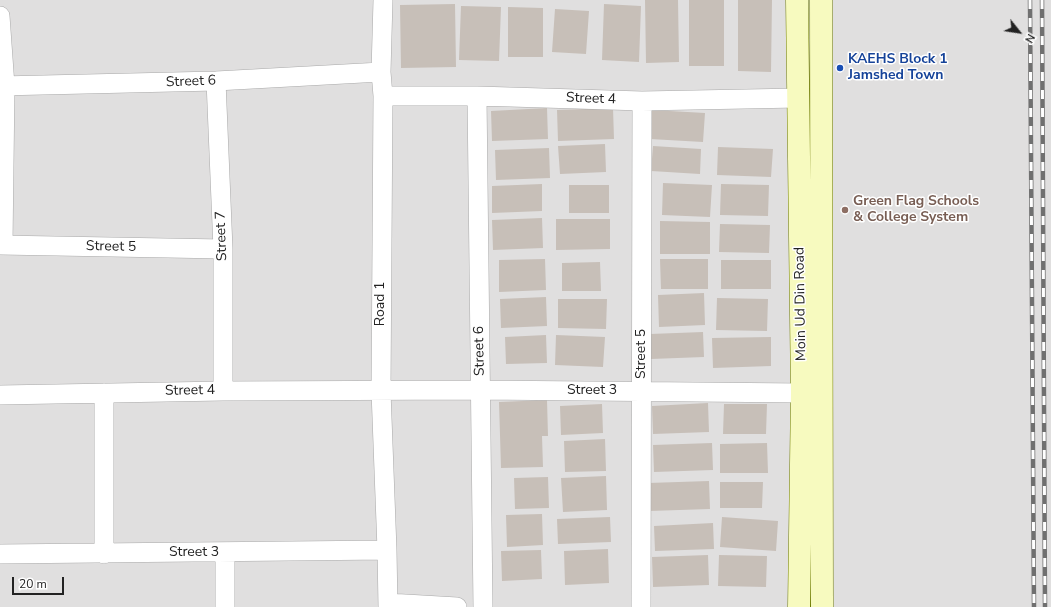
<!DOCTYPE html>
<html>
<head>
<meta charset="utf-8">
<style>
  body { margin:0 }
  #map { position:relative; width:1051px; height:607px; overflow:hidden; background:#f2efe9; font-family:"Nunito Sans",sans-serif }
  canvas { display:block }
  .north { position:absolute; left:999px; top:12px; width:40px; height:40px; -webkit-text-stroke:3px #fff; paint-order:stroke; rotate:120deg; font-size:11px; font-weight:700; line-height:16px; text-align:center; color:#222 }
  .north::after { content:''; display:block; margin:auto; width:14px; height:18px; background:#222; clip-path:polygon(50% 0,100% 100%,50% 72%,0 100%) }
  .scale { position:absolute; left:12px; top:577px; width:52px; height:18px; box-sizing:border-box; border:2px solid #222; border-top:0; padding-left:5px; font-size:12px; line-height:14px; white-space:nowrap; color:#222; -webkit-text-stroke:3px #fff; paint-order:stroke }
</style>
</head>
<body>
<div id="map">
<canvas width="1051" height="607"></canvas>
<div class="north">N</div>
<div class="scale">20 m</div>
</div>
<script>
const context = document.querySelector('canvas').getContext('2d');
context.lineJoin = 'round';
function paint(path, color) {
  context.fillStyle = color;
  context.fill(path, 'evenodd');
}
function trace(path, color, width, dash) {
  context.strokeStyle = color;
  context.lineWidth = width;
  context.lineCap = dash ? 'butt' : 'round';
  context.setLineDash(dash || []);
  context.stroke(path);
}
function label(font, color, halo, rows, align = 'center') {
  context.font = font + ' "Nunito Sans",sans-serif';
  context.lineWidth = 3;
  context.setLineDash([]);
  context.textBaseline = 'middle';
  context.strokeStyle = halo;
  context.fillStyle = color;
  for (const [text, x, y, turn = 0] of rows) {
    context.save();
    context.translate(x, y);
    context.rotate((+turn || 0) * Math.PI / 180);
    context.textAlign = isNaN(turn) ? turn : align;
    if (halo) context.strokeText(text, 0, 0);
    context.fillText(text, 0, 0);
    context.restore();
  }
}
const residential = new Path2D(`
  M 0,0 L 1051,0 L 1051,607 L 0,607 Z`);
const building = new Path2D(`
  M 645,0 L 678,0 L 679,62 L 646,63 Z
  M 689,0 L 724,0 L 724,66 L 689,66 Z
  M 738,0 L 772,0 L 771,72 L 738,71 Z
  M 455,4 L 456,67 L 401,68 L 400,5 Z
  M 604,4 L 641,6 L 639,62 L 602,60 Z
  M 461,6 L 501,7 L 499,61 L 459,60 Z
  M 508,7 L 543,8 L 543,57 L 508,57 Z
  M 555,9 L 589,11 L 586,54 L 552,52 Z
  M 547,108 L 548,139 L 492,141 L 491,111 Z
  M 613,108 L 614,139 L 558,141 L 557,110 Z
  M 652,110 L 705,113 L 703,142 L 650,139 Z
  M 605,144 L 606,172 L 560,174 L 558,146 Z
  M 653,146 L 701,149 L 700,174 L 651,171 Z
  M 718,147 L 773,149 L 771,177 L 717,175 Z
  M 549,148 L 550,178 L 496,180 L 495,150 Z
  M 663,183 L 712,185 L 710,217 L 662,215 Z
  M 542,184 L 542,211 L 492,213 L 492,186 Z
  M 721,184 L 769,185 L 768,216 L 720,215 Z
  M 569,185 L 609,185 L 609,213 L 569,213 Z
  M 542,218 L 543,248 L 493,250 L 492,220 Z
  M 556,219 L 610,219 L 610,249 L 556,250 Z
  M 660,221 L 710,222 L 710,254 L 660,254 Z
  M 720,224 L 770,225 L 769,253 L 719,252 Z
  M 545,259 L 546,290 L 499,292 L 499,260 Z
  M 660,259 L 708,259 L 708,289 L 661,289 Z
  M 721,260 L 771,260 L 771,289 L 721,289 Z
  M 600,262 L 601,291 L 562,291 L 562,263 Z
  M 704,293 L 705,325 L 659,327 L 658,295 Z
  M 546,297 L 547,326 L 501,328 L 500,299 Z
  M 717,298 L 768,299 L 767,331 L 716,330 Z
  M 558,299 L 607,299 L 606,329 L 558,328 Z
  M 703,332 L 704,357 L 651,359 L 650,334 Z
  M 546,335 L 547,363 L 506,364 L 505,337 Z
  M 556,335 L 605,337 L 603,367 L 555,365 Z
  M 771,337 L 771,366 L 713,368 L 712,338 Z
  M 547,400 L 548,436 L 542,436 L 543,467 L 501,468 L 499,402 Z
  M 708,403 L 709,432 L 653,434 L 652,406 Z
  M 602,404 L 603,433 L 561,435 L 560,406 Z
  M 724,404 L 767,404 L 766,434 L 723,434 Z
  M 605,439 L 606,471 L 565,472 L 564,441 Z
  M 712,443 L 713,470 L 654,472 L 653,445 Z
  M 767,443 L 768,473 L 720,473 L 720,444 Z
  M 606,476 L 607,510 L 563,512 L 561,478 Z
  M 548,477 L 549,508 L 515,509 L 514,478 Z
  M 709,481 L 710,509 L 649,511 L 648,483 Z
  M 720,482 L 763,482 L 762,508 L 720,508 Z
  M 542,514 L 543,545 L 507,547 L 506,515 Z
  M 610,517 L 611,542 L 558,544 L 557,519 Z
  M 722,517 L 778,521 L 776,551 L 720,547 Z
  M 713,523 L 714,549 L 655,551 L 654,526 Z
  M 608,549 L 609,583 L 565,585 L 564,551 Z
  M 541,550 L 542,579 L 502,581 L 501,551 Z
  M 708,555 L 709,585 L 653,587 L 652,557 Z
  M 719,555 L 767,556 L 766,587 L 718,586 Z`);
const minor = new Path2D(`
  M 383,0 L 381,72 L 383,96 L 381,391 L 387,550 L 388,607
  M 0,16 L 5,86 L 3,244
  M 216,81 L 223,249 L 223,391
  M 0,86 L 216,81 L 381,72
  M 383,96 L 477,96 L 642,101 L 798,98
  M 477,96 L 483,607
  M 0,245 L 223,249
  M 0,395 L 223,391 L 480,390 L 802,393
  M 0,554 L 387,550
  M 104,554 L 104,393
  M 388,603 L 457,607
  M 225,607 L 225,553
  M 641,607 L 642,101`);
const secondary = new Path2D(`
  M 797,0 L 802,393 L 799,607
  M 821,0 L 822,607`);
const rail = new Path2D(`
  M 1030,0 L 1034,607
  M 1042,0 L 1045,607`);
const markers = [
  [840,68,4,"#1a4fb4"],
  [845,210,4,"#8d6e63"]
];
const transitNames = [
  ["KAEHS Block 1",848,60],
  ["Jamshed Town",848,76]
];
const streetNames = [
  ["Street 6",191,82,-2],
  ["Street 4",591,99,2],
  ["Street 7",222,236,-92],
  ["Street 5",111,247,1],
  ["Road 1",381,304,-90],
  ["Moin Ud Din Road",801,304,-91],
  ["Street 6",480,351,-91],
  ["Street 5",642,354,-90],
  ["Street 4",190,391,-1],
  ["Street 3",592,391],
  ["Street 3",194,553]
];
const educationNames = [
  ["Green Flag Schools",853,202],
  ["& College System",853,218]
];
paint(residential, '#e0dfdf');
paint(building, '#c7bfb8');
trace(minor, '#a9a9a9', 20);
trace(secondary, '#707d05', 23);
trace(minor, '#fff', 19);
trace(secondary, '#f7fabf', 22);
trace(rail, '#707070', 4.5);
trace(rail, '#fff', 3, [9]);
for (const [x, y, r, color] of markers) {
  const dot = new Path2D();
  dot.arc(x, y, r, 0, 2 * Math.PI);
  context.fillStyle = color;
  context.fill(dot);
  trace(dot, '#fff', 1.5);
}
label('bold 14px', '#164399', '#fff', transitNames, 'left');
label('14px', '#222', '#fff', streetNames);
label('bold 14px', '#785e54', '#fff', educationNames, 'left');
</script>
</body>
</html>
